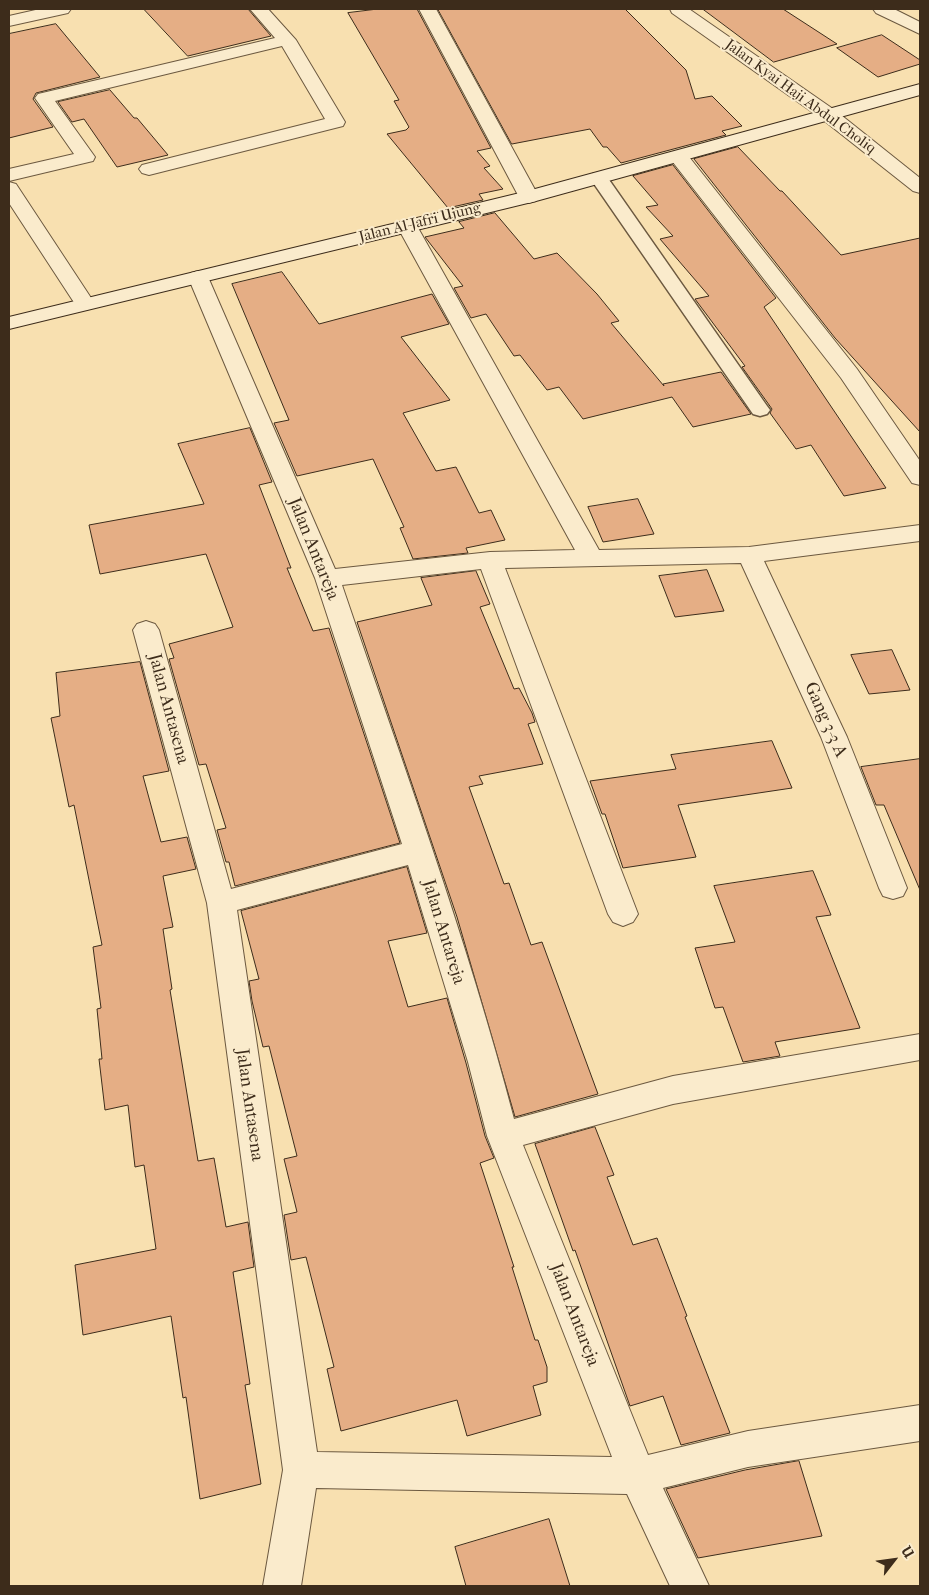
<!DOCTYPE html>
<html>
<head>
<meta charset="utf-8">
<style>
  body { margin:0 }
  #map { position:relative; width:929px; height:1595px; overflow:hidden; background:#f8e0b0; font-family:"IM FELL French Canon",serif }
  canvas { display:block }
  .frame { position:absolute; inset:0; border:10px solid #3d2c1b; pointer-events:none }
  .north { position:absolute; left:869px; top:1535px; width:50px; height:50px; -webkit-text-stroke:4px #faebcc; paint-order:stroke; rotate:60deg; font-size:14px; font-weight:700; line-height:20px; text-align:center; color:#3d2c1b }
  .north::after { content:''; display:block; margin:auto; width:18px; height:22px; background:#3d2c1b; clip-path:polygon(50% 0,100% 100%,50% 72%,0 100%) }
</style>
</head>
<body>
<div id="map">
<canvas width="929" height="1595"></canvas>
<div class="frame"></div>
<div class="north">U</div>
</div>
<script>
const context = document.querySelector('canvas').getContext('2d');
context.lineJoin = 'round';
function paint(path, color) {
  context.fillStyle = color;
  context.fill(path, 'evenodd');
}
function trace(path, color, width, dash) {
  context.strokeStyle = color;
  context.lineWidth = width;
  context.lineCap = dash ? 'butt' : 'round';
  context.setLineDash(dash || []);
  context.stroke(path);
}
function label(font, color, halo, rows, align = 'center') {
  context.font = font + ' "IM FELL French Canon",serif';
  context.lineWidth = 4;
  context.setLineDash([]);
  context.textBaseline = 'middle';
  context.strokeStyle = halo;
  context.fillStyle = color;
  for (const [text, x, y, turn = 0] of rows) {
    context.save();
    context.translate(x, y);
    context.rotate((+turn || 0) * Math.PI / 180);
    context.textAlign = isNaN(turn) ? turn : align;
    if (halo) context.strokeText(text, 0, 0);
    context.fillText(text, 0, 0);
    context.restore();
  }
}
const building = new Path2D(`
  M 144,9 L 248,9 L 271,36 L 188,56 Z
  M 378,9 L 417,9 L 491,148 L 477,151 L 490,166 L 484,168 L 503,189 L 479,194 L 483,200 L 448,208 L 387,134 L 406,130 L 409,127 L 394,101 L 399,100 L 348,13 Z
  M 438,9 L 625,9 L 686,70 L 695,99 L 712,96 L 742,126 L 722,131 L 726,135 L 621,163 L 607,147 L 603,147 L 590,129 L 512,144 Z
  M 703,9 L 783,9 L 837,44 L 774,62 Z
  M 56,24 L 100,77 L 36,93 L 33,99 L 53,127 L 9,138 L 9,34 Z
  M 882,35 L 920,60 L 920,64 L 878,77 L 837,48 Z
  M 110,90 L 134,118 L 137,118 L 168,155 L 117,167 L 84,119 L 72,122 L 58,102 Z
  M 738,147 L 780,191 L 782,191 L 841,255 L 920,238 L 920,432 L 835,338 L 694,159 Z
  M 673,165 L 776,298 L 764,307 L 886,488 L 844,496 L 811,445 L 796,449 L 770,413 L 772,409 L 742,367 L 745,366 L 695,299 L 709,296 L 660,239 L 673,236 L 646,207 L 658,205 L 633,176 Z
  M 495,213 L 534,259 L 557,253 L 597,294 L 619,321 L 611,323 L 664,386 L 663,384 L 721,372 L 751,414 L 693,427 L 672,397 L 583,419 L 559,387 L 547,390 L 520,355 L 514,356 L 486,314 L 471,318 L 454,288 L 463,286 L 425,237 L 464,228 L 459,222 Z
  M 282,272 L 319,324 L 432,294 L 449,324 L 401,337 L 450,400 L 403,413 L 436,471 L 456,467 L 479,513 L 491,510 L 505,540 L 466,548 L 468,553 L 413,559 L 400,528 L 404,527 L 373,459 L 297,476 L 274,423 L 289,420 L 232,284 Z
  M 250,428 L 272,482 L 259,485 L 291,568 L 287,568 L 313,631 L 329,628 L 400,843 L 235,886 L 229,862 L 226,862 L 217,830 L 226,828 L 206,764 L 199,765 L 169,659 L 174,658 L 169,644 L 233,627 L 206,554 L 100,574 L 89,525 L 204,504 L 178,444 Z
  M 638,499 L 654,534 L 603,542 L 588,507 Z
  M 707,570 L 724,611 L 675,617 L 659,576 Z
  M 476,571 L 490,604 L 480,607 L 514,689 L 519,688 L 532,713 L 535,722 L 528,724 L 543,764 L 479,776 L 483,784 L 469,787 L 504,884 L 509,883 L 531,945 L 542,942 L 598,1094 L 515,1117 L 457,917 L 357,622 L 432,605 L 421,578 Z
  M 892,650 L 910,690 L 869,694 L 851,655 Z
  M 140,662 L 169,771 L 143,776 L 161,842 L 187,837 L 196,869 L 163,876 L 173,927 L 163,929 L 172,989 L 170,990 L 198,1161 L 214,1158 L 226,1227 L 248,1222 L 254,1267 L 233,1272 L 250,1384 L 245,1385 L 261,1484 L 200,1499 L 186,1397 L 183,1398 L 171,1316 L 83,1335 L 75,1265 L 156,1249 L 144,1165 L 135,1167 L 128,1105 L 105,1110 L 99,1059 L 102,1059 L 97,1009 L 101,1008 L 93,947 L 102,945 L 74,805 L 69,807 L 51,718 L 60,716 L 56,673 Z
  M 772,741 L 792,788 L 678,805 L 696,857 L 623,868 L 605,814 L 602,814 L 590,781 L 676,769 L 671,755 Z
  M 920,759 L 920,890 L 884,805 L 876,805 L 861,767 Z
  M 407,867 L 427,933 L 388,941 L 408,1007 L 447,998 L 466,1063 L 485,1136 L 494,1158 L 480,1163 L 514,1267 L 512,1267 L 535,1340 L 538,1340 L 547,1367 L 547,1382 L 533,1386 L 541,1415 L 467,1436 L 457,1400 L 341,1431 L 327,1369 L 334,1367 L 306,1257 L 291,1260 L 284,1215 L 297,1212 L 284,1159 L 297,1156 L 269,1046 L 263,1047 L 252,1001 L 249,981 L 259,979 L 241,911 Z
  M 813,871 L 831,915 L 816,917 L 860,1028 L 775,1042 L 780,1056 L 743,1062 L 723,1007 L 715,1008 L 695,948 L 735,942 L 714,886 Z
  M 595,1127 L 614,1175 L 607,1177 L 633,1245 L 657,1238 L 687,1316 L 685,1317 L 730,1433 L 681,1445 L 663,1396 L 630,1406 L 575,1250 L 573,1251 L 535,1144 Z
  M 799,1461 L 822,1536 L 698,1558 L 666,1489 L 745,1470 Z
  M 549,1519 L 570,1586 L 466,1586 L 455,1547 Z`);
const lane = new Path2D(`
  M 599,173 L 605,174 L 767,406 L 770,410 L 767,414 L 760,416 L 753,414 L 590,178 L 593,174 Z`);
const street = new Path2D(`
  M 40,9 L 71,9 L 68,13 L 9,26 L 9,16 Z
  M 250,9 L 268,9 L 296,40 L 345,122 L 343,126 L 149,175 L 142,173 L 139,169 L 142,165 L 325,119 L 282,46 L 55,101 L 95,157 L 93,161 L 9,181 L 9,169 L 74,154 L 35,98 L 38,94 L 275,38 Z
  M 419,9 L 436,9 L 539,197 L 536,201 L 529,203 L 522,201 L 519,197 Z
  M 670,9 L 689,9 L 836,111 L 920,178 L 920,193 L 913,191 L 822,119 L 672,13 Z
  M 873,9 L 894,9 L 920,22 L 920,34 L 876,13 Z
  M 679,151 L 686,153 L 857,369 L 920,461 L 920,485 L 912,483 L 841,378 L 672,161 L 670,157 L 672,153 Z
  M 9,182 L 16,184 L 95,304 L 92,308 L 85,310 L 78,308 L 75,304 L 9,203 Z
  M 407,220 L 414,222 L 417,226 L 599,550 L 749,547 L 920,525 L 920,541 L 764,561 L 847,737 L 907,888 L 903,896 L 893,899 L 883,896 L 879,888 L 821,737 L 741,563 L 505,568 L 638,914 L 633,922 L 623,926 L 613,922 L 608,914 L 481,569 L 342,585 C 402,762 467,938 514,1119 L 673,1076 L 920,1034 L 920,1060 L 673,1104 L 523,1145 L 648,1455 L 748,1431 L 920,1405 L 920,1441 L 748,1467 L 663,1488 L 709,1586 L 670,1586 L 627,1494 L 316,1488 L 301,1586 L 263,1586 L 283,1470 L 207,903 L 133,630 L 137,624 L 146,621 L 155,624 L 159,630 L 231,889 L 402,844 L 315,578 L 188,277 L 191,273 L 198,271 L 205,273 L 208,277 L 335,569 L 490,552 L 575,550 L 397,226 L 400,222 ZM 408,865 L 468,1062 L 487,1136 L 612,1457 L 317,1452 L 237,910 Z`);
const secondary = new Path2D(`
  M 920,84 L 920,95 L 536,201 L 9,329 L 9,317 L 524,192 Z`);
const farStreetnames = [
  ["Jalan Kyai Haji Abdul Choliq",800,97,36],
  ["Jalan Al-Jafri Ujung",420,223,-14]
];
const streetNames = [
  ["Jalan Antareja",313,549,68],
  ["Jalan Antasena",168,709,75],
  ["Gang 3-3 A",825,720,66],
  ["Jalan Antareja",443,932,73],
  ["Jalan Antasena",249,1105,82],
  ["Jalan Antareja",574,1315,69]
];
paint(building, '#e5ae85');
trace(building, '#3d2c1b', 1);
trace(lane, '#6c5940', 3);
trace(street, '#6c5940', 2);
trace(secondary, '#3d2c1b', 2);
paint(lane, '#faebcc');
paint(street, '#faebcc');
paint(secondary, '#faebcc');
label('15px', '#3d2c1b', '#faebcc', farStreetnames);
label('18px', '#3d2c1b', '#faebcc', streetNames);
</script>
</body>
</html>
